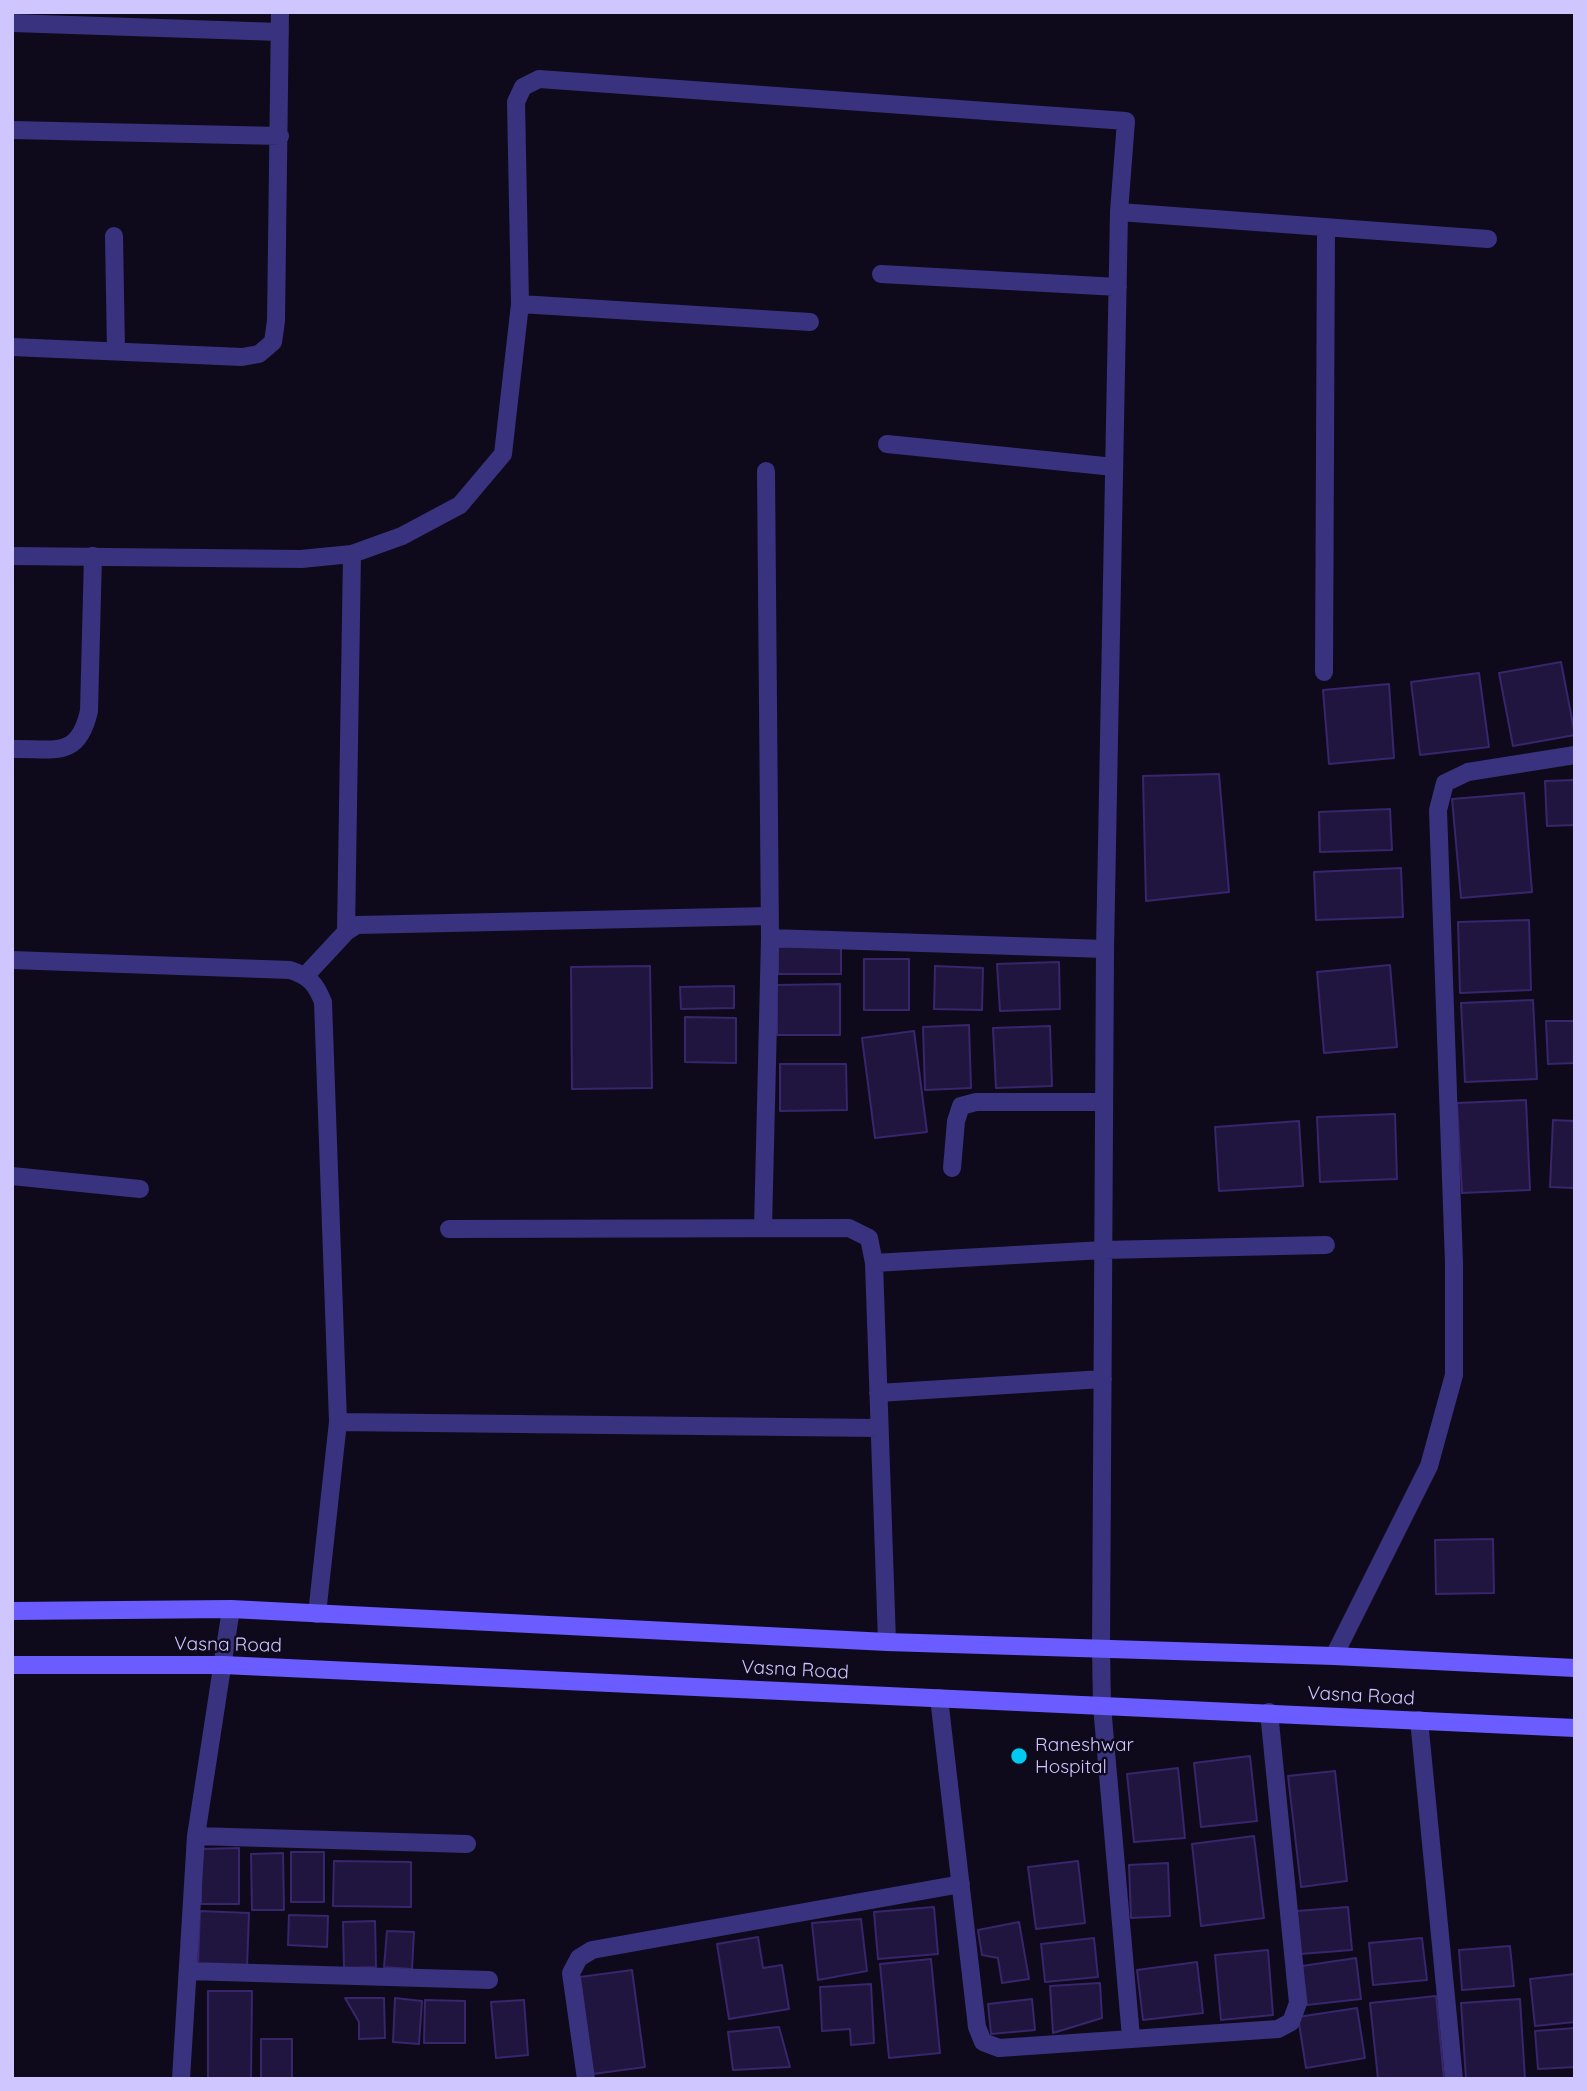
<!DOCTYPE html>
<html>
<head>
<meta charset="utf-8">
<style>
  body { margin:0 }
  #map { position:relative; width:1587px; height:2091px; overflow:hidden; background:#0e0a1c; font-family:Quicksand,sans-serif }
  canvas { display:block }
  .frame { position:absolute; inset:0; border:14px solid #cfc5ff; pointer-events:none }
</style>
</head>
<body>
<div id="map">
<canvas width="1587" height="2091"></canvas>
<div class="frame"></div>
</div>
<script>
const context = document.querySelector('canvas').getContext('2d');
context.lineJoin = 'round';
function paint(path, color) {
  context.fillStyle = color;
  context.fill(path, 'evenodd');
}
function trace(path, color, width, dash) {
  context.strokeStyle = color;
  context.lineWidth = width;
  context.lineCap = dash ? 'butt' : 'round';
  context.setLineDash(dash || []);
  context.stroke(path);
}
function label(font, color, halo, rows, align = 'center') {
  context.font = font + ' Quicksand,sans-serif';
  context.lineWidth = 5;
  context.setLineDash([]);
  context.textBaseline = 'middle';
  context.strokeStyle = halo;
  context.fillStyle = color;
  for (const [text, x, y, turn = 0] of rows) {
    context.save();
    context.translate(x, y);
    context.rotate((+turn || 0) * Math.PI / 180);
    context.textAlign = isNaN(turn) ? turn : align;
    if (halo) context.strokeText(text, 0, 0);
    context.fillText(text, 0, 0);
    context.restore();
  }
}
const building = new Path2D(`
  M 1561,662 L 1575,735 L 1513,746 L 1499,673 Z
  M 1479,673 L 1489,747 L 1420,755 L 1411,682 Z
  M 1389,684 L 1394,758 L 1329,764 L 1323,690 Z
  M 1219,774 L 1229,892 L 1146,901 L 1143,776 Z
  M 1575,780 L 1575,825 L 1547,826 L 1545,781 Z
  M 1524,793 L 1532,892 L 1461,898 L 1452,799 Z
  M 1390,809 L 1392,850 L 1320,852 L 1319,812 Z
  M 1401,868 L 1403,917 L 1316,920 L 1314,872 Z
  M 1529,920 L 1531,990 L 1460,993 L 1458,922 Z
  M 778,947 L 841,947 L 841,974 L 778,974 Z
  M 864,959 L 909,959 L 909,1010 L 864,1010 Z
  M 1059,962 L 1060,1009 L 1000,1011 L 997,964 Z
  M 1390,965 L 1397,1047 L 1324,1053 L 1317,972 Z
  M 650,966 L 652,1088 L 572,1089 L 571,967 Z
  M 935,966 L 983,968 L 982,1010 L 934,1009 Z
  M 840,984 L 840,1035 L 777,1035 L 777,985 Z
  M 734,986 L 734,1008 L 681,1009 L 680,987 Z
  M 1533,1000 L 1537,1079 L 1465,1082 L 1461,1003 Z
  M 685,1017 L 736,1018 L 736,1063 L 685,1062 Z
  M 1546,1021 L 1575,1021 L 1575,1063 L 1548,1064 Z
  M 969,1025 L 971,1088 L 925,1090 L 923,1027 Z
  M 1050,1026 L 1052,1086 L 996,1088 L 993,1028 Z
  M 914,1031 L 927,1132 L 875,1138 L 862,1038 Z
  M 780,1064 L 846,1064 L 847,1110 L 780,1111 Z
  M 1526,1100 L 1530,1190 L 1462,1193 L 1457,1103 Z
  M 1395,1114 L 1397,1179 L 1320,1182 L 1317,1117 Z
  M 1553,1120 L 1575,1121 L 1575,1188 L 1550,1187 Z
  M 1299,1121 L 1303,1186 L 1219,1191 L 1215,1127 Z
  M 1493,1539 L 1494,1593 L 1436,1594 L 1435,1540 Z
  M 1250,1756 L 1257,1821 L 1201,1827 L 1194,1763 Z
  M 1178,1768 L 1185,1838 L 1134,1842 L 1127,1774 Z
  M 1335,1771 L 1347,1881 L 1301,1887 L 1288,1776 Z
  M 1254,1836 L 1264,1918 L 1201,1926 L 1192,1844 Z
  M 239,1848 L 239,1904 L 201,1904 L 201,1849 Z
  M 291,1852 L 324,1852 L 324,1902 L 291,1902 Z
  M 283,1853 L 284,1910 L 252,1910 L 251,1854 Z
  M 334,1861 L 411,1862 L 411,1907 L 333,1906 Z
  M 1078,1861 L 1085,1923 L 1036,1929 L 1028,1867 Z
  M 1168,1863 L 1170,1916 L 1131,1918 L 1129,1865 Z
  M 934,1907 L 938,1954 L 878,1959 L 874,1912 Z
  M 1348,1907 L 1352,1950 L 1300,1954 L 1297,1911 Z
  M 200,1911 L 249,1913 L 247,1967 L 198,1965 Z
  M 289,1915 L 328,1916 L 327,1947 L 288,1945 Z
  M 861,1919 L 867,1971 L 818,1980 L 812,1923 Z
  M 375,1921 L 376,1967 L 344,1968 L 343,1922 Z
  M 1019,1922 L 1029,1979 L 1002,1983 L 998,1958 L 982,1955 L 978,1930 Z
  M 387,1931 L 414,1932 L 412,1969 L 384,1967 Z
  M 758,1937 L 763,1968 L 782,1965 L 789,2009 L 729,2019 L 717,1944 Z
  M 1094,1938 L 1098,1977 L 1045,1982 L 1041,1944 Z
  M 1422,1938 L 1427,1980 L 1373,1985 L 1369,1943 Z
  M 1510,1946 L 1514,1986 L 1462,1990 L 1459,1950 Z
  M 1268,1950 L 1273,2015 L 1221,2020 L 1215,1955 Z
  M 1356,1958 L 1361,1999 L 1307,2005 L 1302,1966 Z
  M 931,1959 L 940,2053 L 889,2058 L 880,1964 Z
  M 1197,1962 L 1203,2013 L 1143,2020 L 1137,1970 Z
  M 632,1970 L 645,2067 L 593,2074 L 580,1977 Z
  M 1575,1974 L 1575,2022 L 1535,2026 L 1530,1979 Z
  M 1100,1983 L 1102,2018 L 1053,2033 L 1050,1986 Z
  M 871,1984 L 874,2043 L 851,2045 L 850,2029 L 822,2031 L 820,1987 Z
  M 208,1991 L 252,1991 L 251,2079 L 208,2079 Z
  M 1436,1996 L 1444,2079 L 1378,2079 L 1370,2003 Z
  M 345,1998 L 384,1998 L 385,2038 L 359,2039 L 359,2022 Z
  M 395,1998 L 422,2001 L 419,2044 L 393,2042 Z
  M 1032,1999 L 1035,2030 L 991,2034 L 988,2004 Z
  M 1520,1999 L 1525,2079 L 1466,2079 L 1461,2003 Z
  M 425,2000 L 465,2001 L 465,2043 L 424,2043 Z
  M 524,2000 L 528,2055 L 496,2058 L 491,2002 Z
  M 1357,2008 L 1365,2058 L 1306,2068 L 1298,2017 Z
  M 779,2027 L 790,2067 L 733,2070 L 728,2032 Z
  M 1575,2028 L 1575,2067 L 1538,2069 L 1535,2031 Z
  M 261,2039 L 292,2039 L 292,2079 L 261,2079 Z`);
const minor = new Path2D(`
  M 12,23 L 280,32
  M 12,130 L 280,136
  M 1119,212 L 1488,239
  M 114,236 L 116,351
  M 881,274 L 1118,287
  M 520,304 L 810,322
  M 12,347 L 242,357 L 259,354 L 273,342 L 276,321 L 280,12
  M 887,444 L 1114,467
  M 12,556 L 301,559 L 352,554 L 402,536 L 460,505 L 503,454 L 520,304 L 516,102 L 523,87 L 539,79 L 1126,121 L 1119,212 L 1105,949 L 1101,1648 L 1102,1706 L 1131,2037
  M 1324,672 L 1326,228
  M 12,749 C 54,748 78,760 89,711 L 93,556
  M 346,932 L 352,554
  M 770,938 L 1105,949
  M 12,960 L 290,970 C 309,976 316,984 323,1002 L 338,1422 L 317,1614
  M 306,975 L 346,932 L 357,925 L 770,916
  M 952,1168 L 956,1121 L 961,1106 L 976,1102 L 1104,1102
  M 12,1176 L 140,1189
  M 763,1228 L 770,938 L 766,471
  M 449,1229 L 849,1228 L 869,1238 L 874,1263 L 887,1642
  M 874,1263 L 1103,1250 L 1326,1245
  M 878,1393 L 1103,1379
  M 338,1422 L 879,1428
  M 1334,1656 L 1429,1466 L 1454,1375 L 1454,1263 L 1438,810 L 1445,783 L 1468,772 L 1575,755
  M 939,1698 L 977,2027 L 983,2042 L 999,2048 L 1278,2029 L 1291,2022 L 1298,2003 L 1269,1712
  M 1419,1720 L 1454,2079
  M 196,1836 L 467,1844
  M 188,1971 L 489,1980
  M 181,2079 L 196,1836 L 231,1609
  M 586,2079 L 571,1973 L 579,1958 L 592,1950 L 961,1884`);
const secondary = new Path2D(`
  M 12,1611 L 231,1609 L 887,1642 L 1334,1656 L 1575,1668
  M 12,1665 L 223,1665 L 1575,1728`);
const markers = [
  [1019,1756,9,"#00caf0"]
];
const streetNames = [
  ["Vasna Road",228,1645,1],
  ["Vasna Road",795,1670,3],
  ["Vasna Road",1361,1696,3]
];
const poiNames = [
  ["Raneshwar",1035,1745],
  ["Hospital",1035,1767]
];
paint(building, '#20153e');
trace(building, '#38256c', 2);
trace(minor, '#39327f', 18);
trace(secondary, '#6a5cff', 18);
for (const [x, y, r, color] of markers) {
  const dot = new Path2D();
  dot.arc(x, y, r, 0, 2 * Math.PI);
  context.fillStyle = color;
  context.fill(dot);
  trace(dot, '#0e0a1c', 2.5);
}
label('19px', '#cfc5ff', '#0e0a1c', streetNames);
label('19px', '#cfc5ff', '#0e0a1c', poiNames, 'left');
</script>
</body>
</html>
